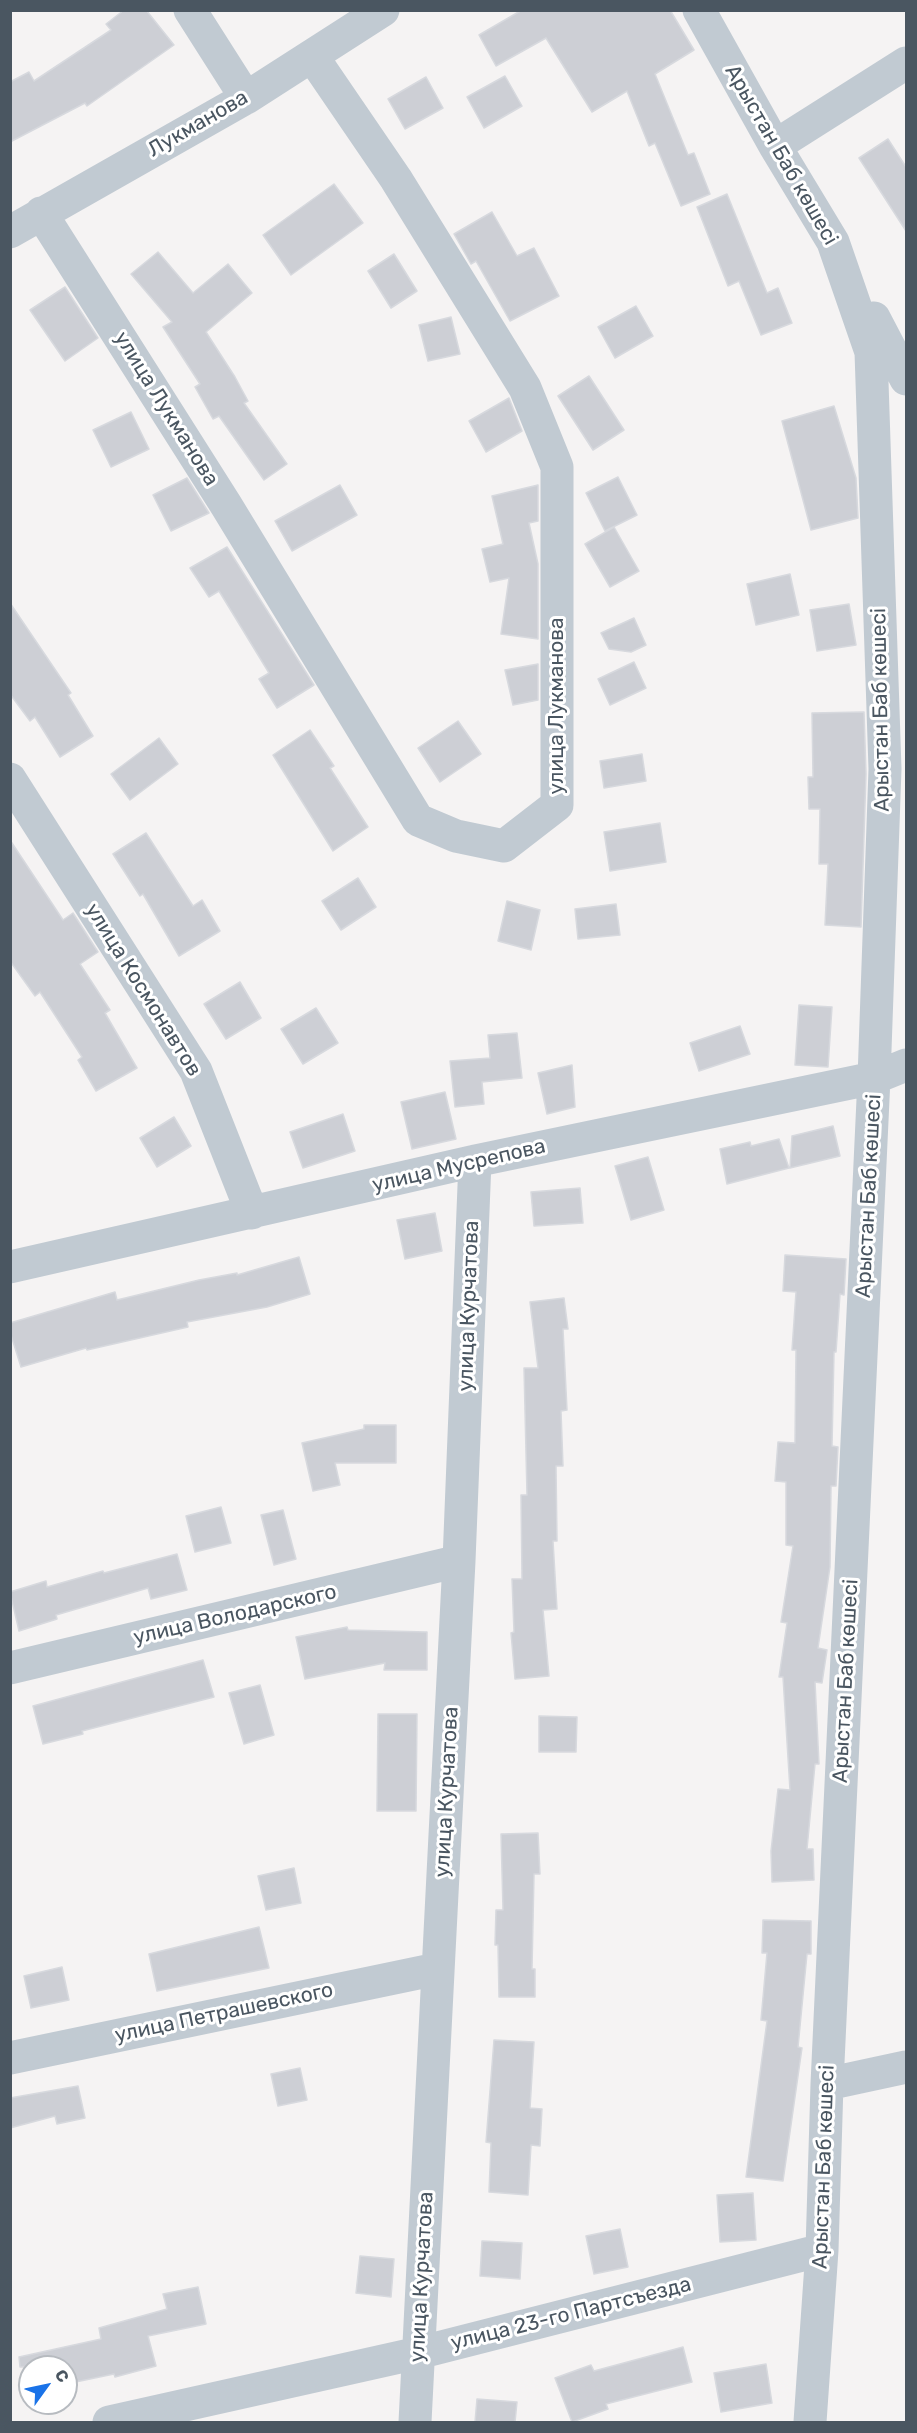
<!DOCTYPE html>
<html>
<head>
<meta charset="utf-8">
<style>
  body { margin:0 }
  #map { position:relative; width:917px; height:2433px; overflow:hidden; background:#f5f3f3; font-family:Rubik,sans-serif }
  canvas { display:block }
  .frame { position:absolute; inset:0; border:12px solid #4a5661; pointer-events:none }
  .north { position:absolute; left:18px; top:2355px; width:60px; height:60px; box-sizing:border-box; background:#fff; border:2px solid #b7bbc0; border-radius:50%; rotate:57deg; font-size:16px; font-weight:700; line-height:24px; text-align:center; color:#4a5661 }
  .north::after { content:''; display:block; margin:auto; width:21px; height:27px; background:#1a73e8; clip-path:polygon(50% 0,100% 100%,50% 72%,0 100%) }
</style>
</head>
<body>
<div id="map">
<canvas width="917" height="2433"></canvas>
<div class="frame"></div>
<div class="north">С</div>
</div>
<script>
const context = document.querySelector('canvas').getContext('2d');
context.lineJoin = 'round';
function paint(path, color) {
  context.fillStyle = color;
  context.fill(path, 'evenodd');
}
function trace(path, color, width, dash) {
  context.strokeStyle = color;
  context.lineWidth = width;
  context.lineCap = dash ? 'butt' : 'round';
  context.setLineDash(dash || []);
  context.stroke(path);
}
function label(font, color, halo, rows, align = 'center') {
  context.font = font + ' Rubik,sans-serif';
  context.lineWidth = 6;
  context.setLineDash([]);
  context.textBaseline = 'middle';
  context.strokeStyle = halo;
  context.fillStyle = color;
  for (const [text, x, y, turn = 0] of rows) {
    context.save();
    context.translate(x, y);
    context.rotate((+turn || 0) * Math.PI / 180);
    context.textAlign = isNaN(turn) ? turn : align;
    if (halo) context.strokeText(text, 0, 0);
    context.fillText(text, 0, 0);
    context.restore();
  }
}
const building = new Path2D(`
  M 124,10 L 146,10 L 174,45 L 87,106 L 85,103 L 10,142 L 10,82 L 29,72 L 34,81 L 111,30 L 106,24 Z
  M 522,10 L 670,10 L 694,50 L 655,74 L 688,155 L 694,153 L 710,194 L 681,206 L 655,143 L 649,146 L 627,91 L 592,112 L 546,38 L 496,66 L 479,35 Z
  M 505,76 L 522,106 L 484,128 L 467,97 Z
  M 426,77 L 443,108 L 405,129 L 388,99 Z
  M 888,139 L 906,167 L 906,231 L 859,158 Z
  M 334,184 L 363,223 L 291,275 L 263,235 Z
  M 727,194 L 767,293 L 778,288 L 792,323 L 761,335 L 739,281 L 728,286 L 697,207 Z
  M 492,212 L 517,256 L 534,248 L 559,296 L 510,321 L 476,261 L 471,264 L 454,234 Z
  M 158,252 L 193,293 L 228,264 L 252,293 L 206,332 L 235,377 L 248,401 L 244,403 L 287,464 L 264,480 L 219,416 L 213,419 L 195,387 L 200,384 L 163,327 L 172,322 L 131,274 Z
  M 394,254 L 417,291 L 391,308 L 368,271 Z
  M 65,287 L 98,338 L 65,361 L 30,310 Z
  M 636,306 L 653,336 L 615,358 L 598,327 Z
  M 451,317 L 460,354 L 428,361 L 419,325 Z
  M 589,376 L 624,430 L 593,450 L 558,396 Z
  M 509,398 L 522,431 L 486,452 L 469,421 Z
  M 834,406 L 856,478 L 858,518 L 811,530 L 782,421 Z
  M 131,412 L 149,449 L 111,467 L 93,430 Z
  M 618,477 L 637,515 L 605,531 L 586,493 Z
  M 187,478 L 209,513 L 171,531 L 153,495 Z
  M 340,485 L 357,515 L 292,551 L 275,521 Z
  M 538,485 L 538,521 L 529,523 L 538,564 L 538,639 L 501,634 L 509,578 L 490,582 L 482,549 L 503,544 L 492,496 Z
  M 614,527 L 639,571 L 610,587 L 585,544 Z
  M 227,547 L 314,685 L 277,708 L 259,679 L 269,673 L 219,591 L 209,597 L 190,568 Z
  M 790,574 L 799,615 L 756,625 L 747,584 Z
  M 10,603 L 71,693 L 68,695 L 93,736 L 60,757 L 35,717 L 30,721 L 10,694 Z
  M 849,604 L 856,645 L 817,651 L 810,610 Z
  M 634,618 L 646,645 L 631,652 L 609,649 L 601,633 Z
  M 634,662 L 646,688 L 610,705 L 598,679 Z
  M 538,664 L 538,700 L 513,705 L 505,670 Z
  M 864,712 L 866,774 L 861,927 L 825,925 L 828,864 L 819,864 L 820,809 L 809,809 L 808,777 L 813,777 L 812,713 Z
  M 458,721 L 481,754 L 440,782 L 418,748 Z
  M 310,730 L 334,766 L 330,768 L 368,827 L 333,851 L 273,755 Z
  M 159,738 L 178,764 L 130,800 L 111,774 Z
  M 642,754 L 646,781 L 604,788 L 600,761 Z
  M 660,823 L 666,862 L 610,871 L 604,832 Z
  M 146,833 L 193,906 L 202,900 L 220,931 L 179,956 L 143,894 L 140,896 L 113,854 Z
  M 10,840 L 63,920 L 73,913 L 98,952 L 80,964 L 110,1010 L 105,1013 L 137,1068 L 96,1091 L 78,1060 L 82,1057 L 40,992 L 35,996 L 10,961 Z
  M 358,878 L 376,907 L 341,930 L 322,901 Z
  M 507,901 L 540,910 L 531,950 L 498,941 Z
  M 616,904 L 620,935 L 578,939 L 575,909 Z
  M 240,982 L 261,1018 L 226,1039 L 204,1004 Z
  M 799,1005 L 832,1007 L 828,1067 L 795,1065 Z
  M 316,1008 L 338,1043 L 303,1064 L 281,1029 Z
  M 740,1026 L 750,1054 L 699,1071 L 690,1043 Z
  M 517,1033 L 522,1078 L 482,1082 L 484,1104 L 455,1107 L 450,1061 L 490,1058 L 488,1035 Z
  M 572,1065 L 575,1107 L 547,1114 L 538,1073 Z
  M 445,1092 L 456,1139 L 412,1149 L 401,1102 Z
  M 343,1114 L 355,1151 L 303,1168 L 290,1132 Z
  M 174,1117 L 191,1146 L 157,1167 L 140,1138 Z
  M 833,1126 L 840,1156 L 790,1168 L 792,1136 Z
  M 779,1139 L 789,1168 L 727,1184 L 720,1149 L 750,1142 L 751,1146 Z
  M 648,1157 L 664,1210 L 631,1220 L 615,1166 Z
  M 580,1188 L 583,1223 L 534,1226 L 531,1192 Z
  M 435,1213 L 442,1251 L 405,1259 L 397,1220 Z
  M 785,1255 L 846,1259 L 844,1295 L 840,1294 L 836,1352 L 834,1352 L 832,1446 L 838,1447 L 836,1486 L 831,1486 L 830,1567 L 818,1648 L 827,1650 L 822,1683 L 815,1682 L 819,1764 L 815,1764 L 807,1849 L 813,1849 L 814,1880 L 772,1882 L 771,1851 L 778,1789 L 790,1790 L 783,1677 L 779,1677 L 787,1623 L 781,1622 L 793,1546 L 786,1545 L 786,1482 L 775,1481 L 778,1442 L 795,1443 L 796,1350 L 792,1350 L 796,1292 L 783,1291 Z
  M 299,1257 L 310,1294 L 267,1307 L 187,1322 L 188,1327 L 87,1350 L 86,1348 L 21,1367 L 10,1332 L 10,1323 L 115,1292 L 117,1300 L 199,1280 L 237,1273 L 237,1275 Z
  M 564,1298 L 568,1329 L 563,1329 L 567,1410 L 561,1411 L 563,1466 L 556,1466 L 557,1541 L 553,1541 L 557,1609 L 543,1610 L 549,1676 L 515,1679 L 511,1633 L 514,1632 L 512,1579 L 522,1579 L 521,1495 L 527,1495 L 524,1368 L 538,1368 L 530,1302 Z
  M 364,1425 L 396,1425 L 396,1463 L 335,1463 L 340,1485 L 313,1491 L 302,1443 L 364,1429 Z
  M 221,1507 L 231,1543 L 195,1552 L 186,1516 Z
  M 283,1510 L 296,1559 L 274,1565 L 261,1515 Z
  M 177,1554 L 187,1590 L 151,1599 L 148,1588 L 56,1615 L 57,1619 L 19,1631 L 10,1592 L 46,1581 L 47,1587 L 103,1571 L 104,1573 Z
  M 347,1627 L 348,1630 L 427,1632 L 427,1670 L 384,1670 L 385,1663 L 305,1679 L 296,1637 Z
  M 203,1660 L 214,1697 L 82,1731 L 83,1734 L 43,1744 L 33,1706 Z
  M 260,1685 L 274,1735 L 244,1744 L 229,1693 Z
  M 378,1714 L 417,1714 L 416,1811 L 377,1811 Z
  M 539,1716 L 577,1717 L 576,1752 L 539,1752 Z
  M 538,1833 L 540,1874 L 534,1874 L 532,1969 L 535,1969 L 535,1997 L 499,1997 L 498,1945 L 495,1945 L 496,1910 L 503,1910 L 501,1834 Z
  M 294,1868 L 301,1903 L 266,1910 L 258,1876 Z
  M 763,1920 L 811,1921 L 811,1954 L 807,1954 L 798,2047 L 802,2048 L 783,2181 L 746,2177 L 767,2021 L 761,2020 L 767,1953 L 762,1953 Z
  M 259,1927 L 269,1968 L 157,1991 L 149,1954 Z
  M 62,1967 L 69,2000 L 31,2008 L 24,1976 Z
  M 494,2040 L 534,2042 L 530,2108 L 542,2109 L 540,2146 L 531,2145 L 528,2195 L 489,2192 L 491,2143 L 486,2142 Z
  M 300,2068 L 307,2100 L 278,2106 L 271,2074 Z
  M 78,2086 L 85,2118 L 57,2124 L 55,2116 L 10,2128 L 10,2098 Z
  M 753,2193 L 756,2240 L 720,2242 L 717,2195 Z
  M 620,2229 L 628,2267 L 594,2274 L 586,2236 Z
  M 482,2241 L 522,2243 L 520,2279 L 480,2276 Z
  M 360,2256 L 394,2259 L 391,2297 L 356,2293 Z
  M 198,2287 L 206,2324 L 148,2336 L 156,2366 L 115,2377 L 114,2374 L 66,2384 L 66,2367 L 20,2367 L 19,2357 L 101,2339 L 99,2328 L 167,2309 L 163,2294 Z
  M 683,2347 L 692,2382 L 606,2404 L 608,2409 L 572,2422 L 555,2378 L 591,2365 L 594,2371 Z
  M 766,2364 L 772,2403 L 721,2412 L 714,2373 Z
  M 477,2399 L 517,2402 L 515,2422 L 475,2422 Z`);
const minor = new Path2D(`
  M 190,10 L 246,98
  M 699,10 L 775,146 L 833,242 L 871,352 L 885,769 L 874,1078 L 827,2084 L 822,2250 L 810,2422
  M 775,146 L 906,63
  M 41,213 L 226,505 L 418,820 L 456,836 L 504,846 L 557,805 L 557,467 L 525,388 L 396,179 L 312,56
  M 10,232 L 246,98 L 383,10
  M 874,318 L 906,379
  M 10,779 L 196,1071 L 252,1213
  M 10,1267 L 475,1161 L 874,1078 L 906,1065
  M 10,1668 L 459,1561
  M 10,2058 L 437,1969
  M 827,2084 L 906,2067
  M 109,2422 L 418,2353 L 822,2250
  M 415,2422 L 459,1561 L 475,1161`);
const streetNames = [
  ["Лукманова",198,124,-30],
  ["Арыстан Баб көшесі",781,155,60],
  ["улица Лукманова",166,409,58],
  ["улица Лукманова",557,706,-90],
  ["Арыстан Баб көшесі",881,710,-91],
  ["улица Космонавтов",143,990,58],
  ["улица Мусрепова",459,1166,-13],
  ["Арыстан Баб көшесі",869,1196,-87],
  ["улица Курчатова",469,1306,-88],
  ["улица Володарского",235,1615,-13],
  ["Арыстан Баб көшесі",846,1681,-87],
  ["улица Курчатова",447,1792,-87],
  ["улица Петрашевского",224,2013,-12],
  ["Арыстан Баб көшесі",824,2167,-88],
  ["улица Курчатова",422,2277,-87],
  ["улица 23-го Партсъезда",571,2314,-14]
];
paint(building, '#cdcfd5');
trace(building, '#d7d9de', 1.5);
trace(minor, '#c1cad2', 33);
label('21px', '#4a5661', '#fff', streetNames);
</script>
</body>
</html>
